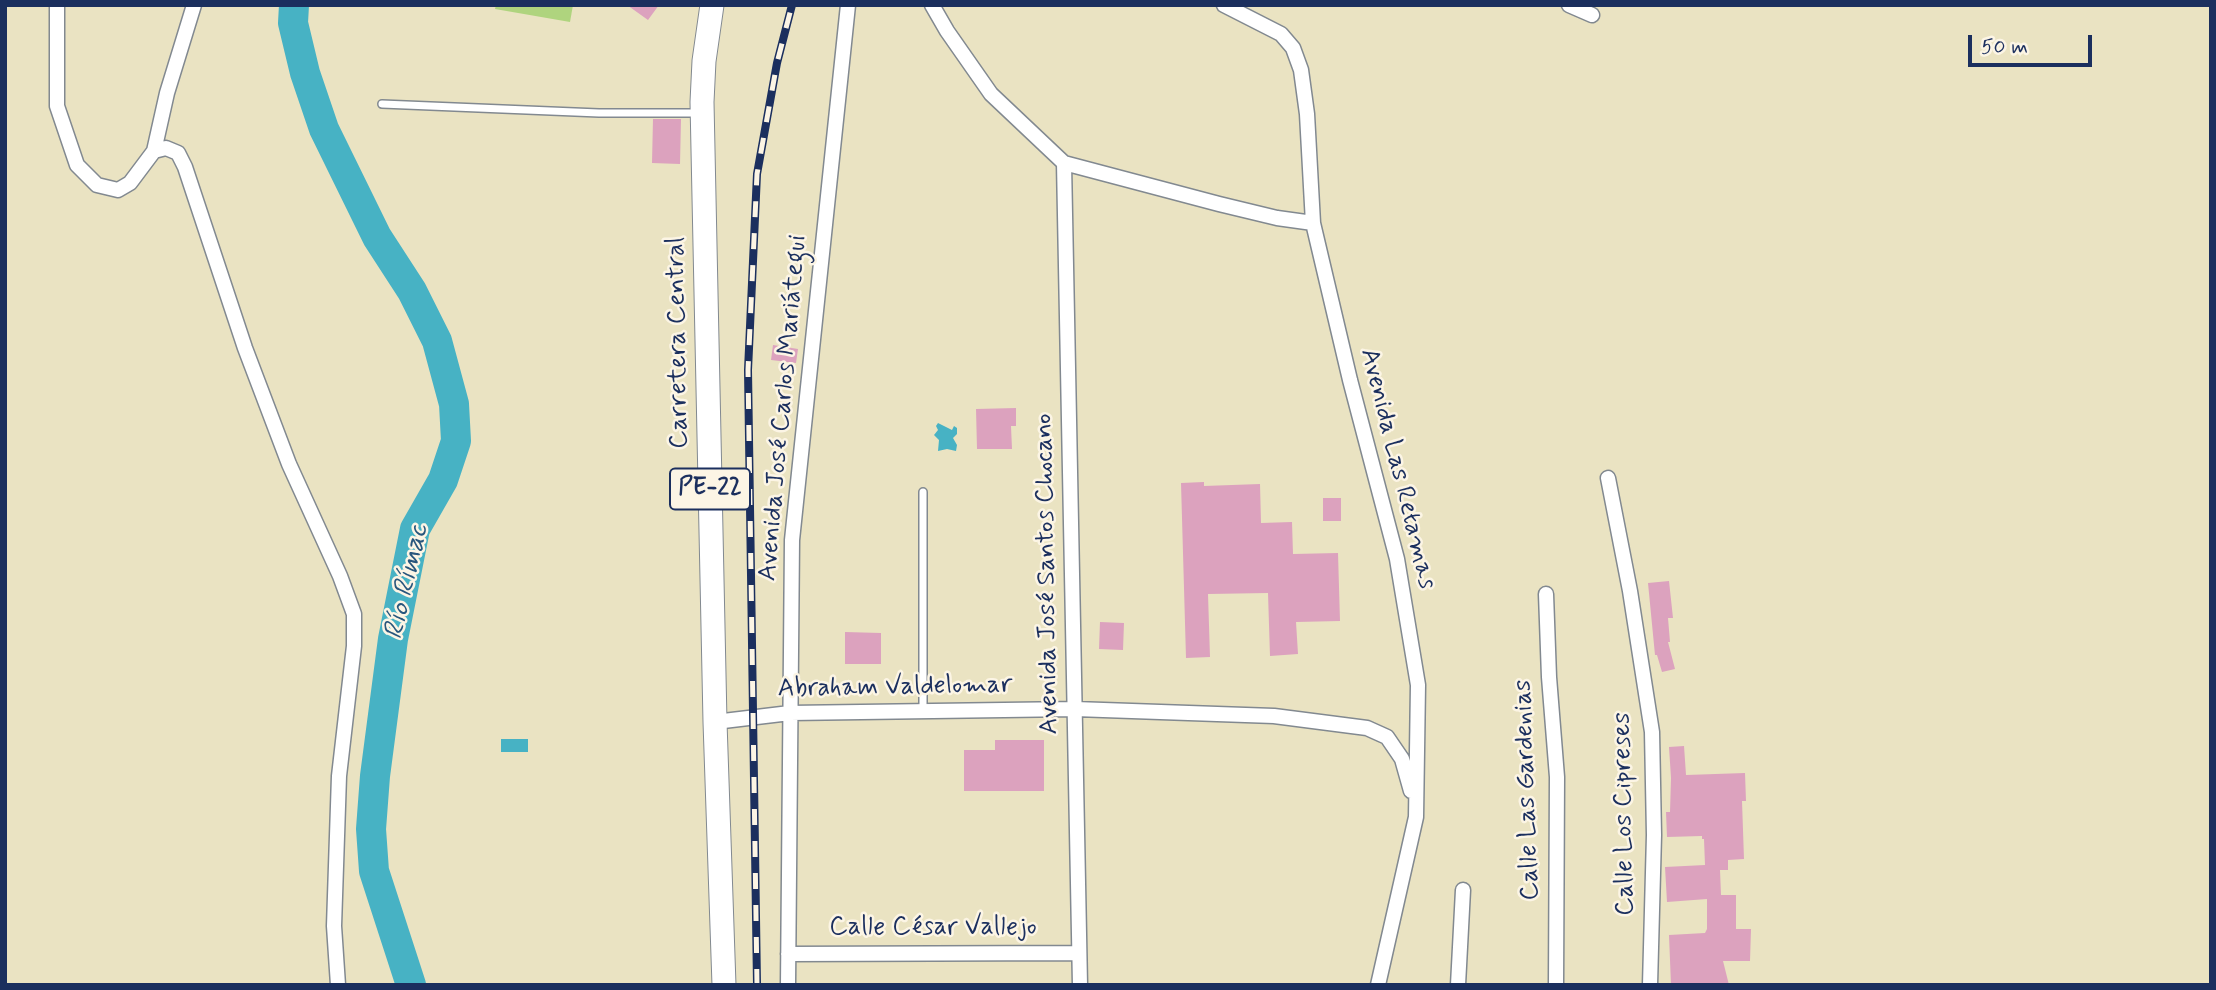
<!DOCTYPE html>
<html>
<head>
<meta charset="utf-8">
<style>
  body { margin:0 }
  #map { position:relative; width:2216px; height:990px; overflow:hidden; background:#eae3c2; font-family:Mynerve,sans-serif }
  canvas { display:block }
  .frame { position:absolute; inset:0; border:7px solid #1b2f5e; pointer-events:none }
  .scale { position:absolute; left:1968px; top:35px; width:124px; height:32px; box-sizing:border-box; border:4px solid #1b2f5e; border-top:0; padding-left:9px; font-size:21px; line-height:24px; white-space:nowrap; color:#1b2f5e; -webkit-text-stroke:5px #fcf5e5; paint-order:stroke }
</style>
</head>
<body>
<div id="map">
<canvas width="2216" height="990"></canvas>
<div class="frame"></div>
<div class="scale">50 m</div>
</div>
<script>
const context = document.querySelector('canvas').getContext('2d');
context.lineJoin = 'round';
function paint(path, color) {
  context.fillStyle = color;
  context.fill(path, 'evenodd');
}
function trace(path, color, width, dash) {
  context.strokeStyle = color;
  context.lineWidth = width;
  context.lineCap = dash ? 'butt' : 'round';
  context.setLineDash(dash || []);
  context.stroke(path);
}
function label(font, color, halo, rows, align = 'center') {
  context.font = font + ' Mynerve,sans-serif';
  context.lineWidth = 5;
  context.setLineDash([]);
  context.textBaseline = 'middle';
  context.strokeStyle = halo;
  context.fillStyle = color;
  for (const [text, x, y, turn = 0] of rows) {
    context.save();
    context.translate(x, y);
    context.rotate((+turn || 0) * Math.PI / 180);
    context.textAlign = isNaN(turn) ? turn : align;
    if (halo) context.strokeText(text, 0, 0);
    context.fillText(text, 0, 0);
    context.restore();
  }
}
const green = new Path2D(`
  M 496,5 L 573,5 L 570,22 L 495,9 Z`);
const water = new Path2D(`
  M 938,423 L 952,430 L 954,426 L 957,428 L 957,434 L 953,438 L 957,445 L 956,451 L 947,449 L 938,451 L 939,440 L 934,435 L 938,430 L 936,426 Z
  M 501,739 L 528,739 L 528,752 L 501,752 Z`);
const river = new Path2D(`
  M 294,5 L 293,23 L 305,73 L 324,129 L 377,237 L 412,291 L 437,341 L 454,404 L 456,441 L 443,480 L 415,529 L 393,639 L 375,776 L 371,829 L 374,871 L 411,985`);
const building = new Path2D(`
  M 627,5 L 659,5 L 648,20 Z
  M 653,119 L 681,119 L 680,164 L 652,163 Z
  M 773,345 L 798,349 L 796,363 L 771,360 Z
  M 1016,408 L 1016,426 L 1011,426 L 1012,449 L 977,449 L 976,409 Z
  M 1204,482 L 1204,486 L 1260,484 L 1261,523 L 1292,522 L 1293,554 L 1338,553 L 1340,621 L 1296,622 L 1298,654 L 1270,656 L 1268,593 L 1208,594 L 1210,657 L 1186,658 L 1181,483 Z
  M 1323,498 L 1341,498 L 1341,521 L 1323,521 Z
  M 1669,581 L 1673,618 L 1668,618 L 1670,642 L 1668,642 L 1675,669 L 1662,672 L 1657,655 L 1655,655 L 1648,583 Z
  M 1100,622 L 1124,623 L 1123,650 L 1099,649 Z
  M 845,632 L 881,633 L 881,664 L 845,664 Z
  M 995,740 L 1044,740 L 1044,791 L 964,791 L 964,750 L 995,750 Z
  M 1684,746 L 1686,775 L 1745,773 L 1746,801 L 1742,801 L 1744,859 L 1728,860 L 1728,870 L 1720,870 L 1721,895 L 1736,895 L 1736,929 L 1751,929 L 1750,961 L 1723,961 L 1729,985 L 1671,985 L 1669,935 L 1705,933 L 1707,929 L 1707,899 L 1667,902 L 1665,867 L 1705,865 L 1704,839 L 1702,839 L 1702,836 L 1667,837 L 1666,812 L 1670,812 L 1671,778 L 1669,747 Z`);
const service = new Path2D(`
  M 382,104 L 599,113 L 699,113
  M 923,492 L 923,711`);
const minor = new Path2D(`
  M 57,5 L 57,106 L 77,165 L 97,185 L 118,190 L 130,183 L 154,151 L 166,148 L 178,153 L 185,167 L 245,348 L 289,464 L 340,576 L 354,614 L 354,646 L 339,776 L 334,926 L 338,985
  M 932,5 L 947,31 L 991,94 L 1064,163 L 1219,204 L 1277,218 L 1313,223
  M 1224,5 L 1281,34 L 1293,48 L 1301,70 L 1307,114 L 1313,223 L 1350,380 L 1397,559 L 1418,685 L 1416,817 L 1378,985
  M 1569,5 L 1592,15
  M 154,151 L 167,93 L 194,5
  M 1064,163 L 1080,985
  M 1608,478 L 1630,591 L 1652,732 L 1654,835 L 1650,985
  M 1546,594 L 1549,677 L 1557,777 L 1556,985
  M 715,722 L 790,713 L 1075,709 L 1274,716 L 1367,728 L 1387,737 L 1402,759 L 1411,791
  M 788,954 L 1079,953
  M 788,985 L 792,540 L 848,5
  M 1458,985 L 1463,890`);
const trunk = new Path2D(`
  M 712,5 L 704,61 L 702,102 L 715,722 L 724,985`);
const rail = new Path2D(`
  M 757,985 L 748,370 L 757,174 L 777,63 L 792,5`);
const shields = [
  [710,489,80]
];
const shieldNames = [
  ["PE-22",710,489]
];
const streetNames = [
  ["Carretera Central",679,343,-91],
  ["Avenida José Carlos Mariátegui",784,408,-85],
  ["Avenida Las Retamas",1397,469,76],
  ["Avenida José Santos Chocano",1048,574,-91],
  ["Abraham Valdelomar",895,688,-1],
  ["Calle Las Gardenias",1528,790,-92],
  ["Calle Los Cipreses",1625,814,-91],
  ["Calle César Vallejo",933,929]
];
const waterNames = [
  ["Río Rímac",408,582,-77]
];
paint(green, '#afd47e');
paint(water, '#47b2c4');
trace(river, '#47b2c4', 30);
paint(building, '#dca2be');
trace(service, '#828990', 10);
trace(minor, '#828990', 17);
trace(trunk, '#828990', 25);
trace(service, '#fff', 7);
trace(minor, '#fff', 14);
trace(trunk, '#fff', 23);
trace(rail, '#1b2f5e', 8);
trace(rail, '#fcf5e5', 5, [16]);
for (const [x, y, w] of shields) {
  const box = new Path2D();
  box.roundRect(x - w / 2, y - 20.5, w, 41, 5);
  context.fillStyle = '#fcf5e5';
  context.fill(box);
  trace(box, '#1b2f5e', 2);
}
label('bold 24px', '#1b2f5e', null, shieldNames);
label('26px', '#1b2f5e', '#fcf5e5', streetNames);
label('italic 28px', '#28567d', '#fcf5e5', waterNames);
</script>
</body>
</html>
